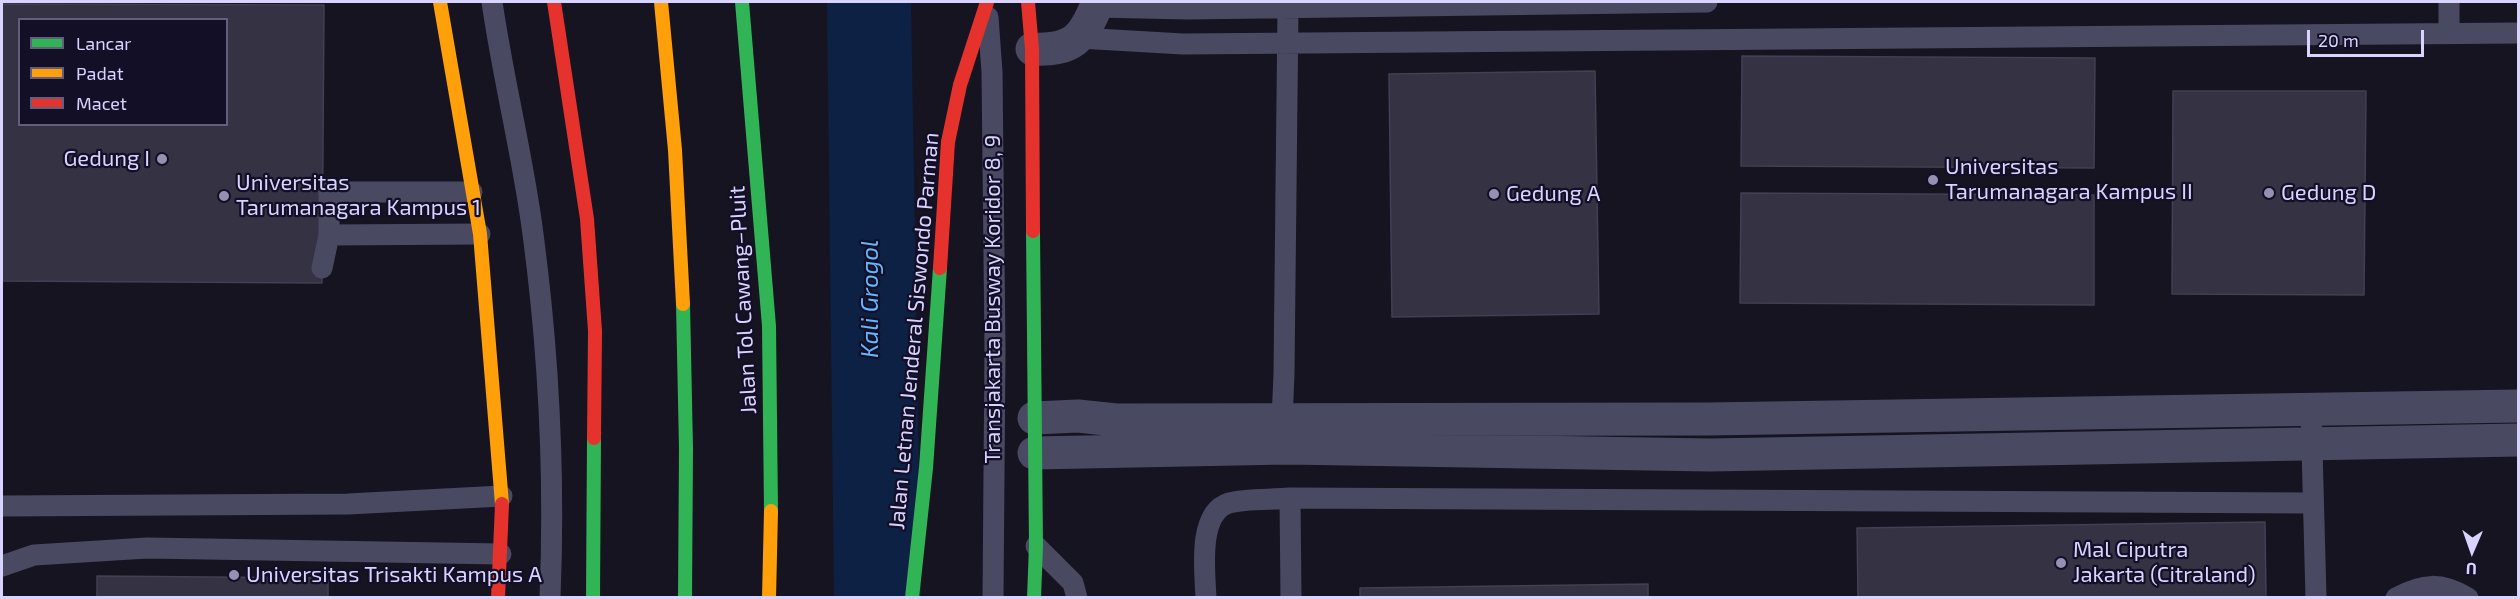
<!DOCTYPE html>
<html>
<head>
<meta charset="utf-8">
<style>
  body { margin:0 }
  #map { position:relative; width:2520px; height:599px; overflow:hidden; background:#161421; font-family:"Exo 2",sans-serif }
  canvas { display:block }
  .frame { position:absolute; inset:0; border:3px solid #d9d4ff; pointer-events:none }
  .legend { position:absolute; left:18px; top:18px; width:210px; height:108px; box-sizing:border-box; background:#130f26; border:2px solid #625e7d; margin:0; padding:8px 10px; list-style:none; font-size:18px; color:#d9d4ff }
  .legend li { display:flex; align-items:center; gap:12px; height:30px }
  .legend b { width:30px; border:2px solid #625e7d }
  .north { position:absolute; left:2442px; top:521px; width:60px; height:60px; -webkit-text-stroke:4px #130f26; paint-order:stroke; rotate:182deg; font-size:16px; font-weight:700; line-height:24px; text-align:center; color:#d9d4ff }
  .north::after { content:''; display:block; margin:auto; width:21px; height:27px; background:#d9d4ff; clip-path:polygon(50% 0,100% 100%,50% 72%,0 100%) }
  .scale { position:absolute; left:2307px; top:30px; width:117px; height:27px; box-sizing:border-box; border:3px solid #d9d4ff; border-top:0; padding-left:8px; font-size:18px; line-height:21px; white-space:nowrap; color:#d9d4ff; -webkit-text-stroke:4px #130f26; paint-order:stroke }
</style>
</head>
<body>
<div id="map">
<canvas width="2520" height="599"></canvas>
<div class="frame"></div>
<ul class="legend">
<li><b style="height:8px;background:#30b455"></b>Lancar</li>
<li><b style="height:8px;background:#ff9f0a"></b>Padat</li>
<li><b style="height:8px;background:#e5322d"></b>Macet</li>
</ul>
<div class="north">U</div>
<div class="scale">20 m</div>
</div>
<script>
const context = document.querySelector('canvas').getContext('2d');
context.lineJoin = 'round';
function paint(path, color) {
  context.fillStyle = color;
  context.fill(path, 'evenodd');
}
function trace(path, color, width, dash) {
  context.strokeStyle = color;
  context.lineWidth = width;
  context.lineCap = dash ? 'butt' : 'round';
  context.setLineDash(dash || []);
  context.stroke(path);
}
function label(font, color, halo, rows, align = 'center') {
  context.font = font + ' "Exo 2",sans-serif';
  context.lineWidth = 4.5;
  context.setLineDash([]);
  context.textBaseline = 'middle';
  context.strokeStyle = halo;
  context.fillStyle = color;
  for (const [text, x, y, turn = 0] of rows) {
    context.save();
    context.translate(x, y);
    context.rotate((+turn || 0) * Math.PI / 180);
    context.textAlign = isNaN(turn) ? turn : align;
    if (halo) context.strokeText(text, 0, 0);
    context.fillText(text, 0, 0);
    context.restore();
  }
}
const water = new Path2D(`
  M 827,2 L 911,2 L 921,597 L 834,597 Z`);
const building = new Path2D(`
  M 2,4 L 324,5 L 322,283 L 2,281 ZM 20,20 L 226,20 L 226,124 L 20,124 Z
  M 1742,56 L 2095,58 L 2094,168 L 1741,166 Z
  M 1595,71 L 1599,314 L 1392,317 L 1389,74 Z
  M 2173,91 L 2366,91 L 2364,295 L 2172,294 Z
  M 1741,193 L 2094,195 L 2094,305 L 1740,303 Z
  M 2265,522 L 2266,598 L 1858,598 L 1857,528 Z
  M 97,576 L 328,578 L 328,598 L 97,598 Z
  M 1648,584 L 1648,598 L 1360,598 L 1360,588 Z`);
const lane = new Path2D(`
  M 492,2 C 503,79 523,156 533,234 C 549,355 555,476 550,598
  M 1096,7 L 1188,9 L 1707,2
  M 988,17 L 992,72 L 995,349 L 993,598
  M 2449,33 L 2449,2
  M 1079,38 L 1183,44 L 2518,33
  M 329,235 L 480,234
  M 322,268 L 329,235 L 329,192 L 472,192
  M 2311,410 L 2316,598
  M 1283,430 L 1282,420 L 1284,374 L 1288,6
  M 1290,498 L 1291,598
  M 2,506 L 348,504 L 502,496
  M 1036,546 L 1073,583 L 1077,598
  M 2,566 L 34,555 L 147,548 L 501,554
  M 1206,598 C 1205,572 1197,513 1229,503 C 1246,498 1273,500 1290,498 L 2312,503
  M 2396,598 C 2423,583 2441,582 2468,598`);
const street = new Path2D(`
  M 1032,49 C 1073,51 1083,39 1098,2
  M 1034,418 L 1078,416 L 1116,420 L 1708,419 L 2518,406
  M 1034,453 L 1287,448 L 1710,455 L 2518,440`);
const fast = new Path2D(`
  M 742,2 L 769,326 L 771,511
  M 1033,231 L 1036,546 L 1034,598
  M 683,304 L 686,449 L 685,598
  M 593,598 L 594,438
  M 912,598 L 926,468 L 940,268`);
const slow = new Path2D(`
  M 440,2 L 480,234 L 502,504
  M 661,2 L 675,150 L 683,304
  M 769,598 L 771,511`);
const jam = new Path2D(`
  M 554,2 L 587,219 L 595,331 L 594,438
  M 1028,2 L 1032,49 L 1033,231
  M 940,268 L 948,142 L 960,85 L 987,2
  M 498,598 L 502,504`);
const markers = [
  [162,159,6,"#9591b1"],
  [1933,180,6,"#9591b1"],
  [2269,193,6,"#9591b1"],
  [1494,194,6,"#9591b1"],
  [224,196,6,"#9591b1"],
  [2061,563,6,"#9591b1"],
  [234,575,6,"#9591b1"]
];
const poiNames = [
  ["Gedung I",150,159,"right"],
  ["Universitas",1945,167],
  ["Tarumanagara Kampus II",1945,192],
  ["Universitas",236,183],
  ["Tarumanagara Kampus 1",236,208],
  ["Gedung D",2281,193],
  ["Gedung A",1506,194],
  ["Mal Ciputra",2073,550],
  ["Jakarta (Citraland)",2073,575],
  ["Universitas Trisakti Kampus A",246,575]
];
const streetNames = [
  ["Transjakarta Busway Koridor 8, 9",993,299,-90],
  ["Jalan Tol Cawang–Pluit",743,300,-93],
  ["Jalan Letnan Jenderal Siswondo Parman",914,331,-85]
];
const waterNames = [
  ["Kali Grogol",870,299,-90]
];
paint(water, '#0d2144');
paint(building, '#343243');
trace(building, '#433f54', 1.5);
trace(lane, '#4a4962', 21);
trace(street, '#4a4962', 33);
trace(fast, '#30b455', 14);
trace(slow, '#ff9f0a', 14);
trace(jam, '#e5322d', 14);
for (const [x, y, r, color] of markers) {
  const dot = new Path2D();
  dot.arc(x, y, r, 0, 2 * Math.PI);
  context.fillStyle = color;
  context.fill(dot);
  trace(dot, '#130f26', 2);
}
label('22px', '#d9d4ff', '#130f26', poiNames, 'left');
label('22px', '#d9d4ff', '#130f26', streetNames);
label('italic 24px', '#62b6ff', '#130f26', waterNames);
</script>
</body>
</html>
